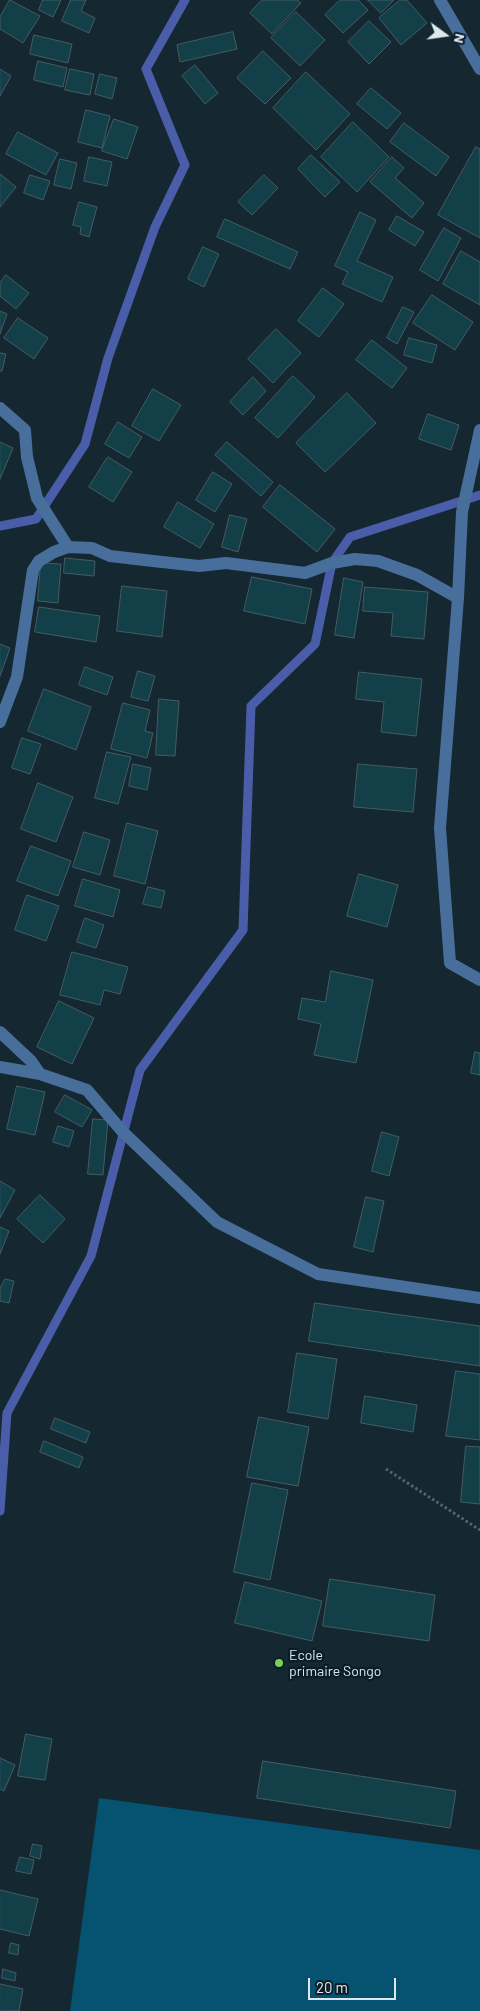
<!DOCTYPE html>
<html>
<head>
<meta charset="utf-8">
<style>
  body { margin:0 }
  #map { position:relative; width:480px; height:2011px; overflow:hidden; background:#152731; font-family:Barlow,sans-serif }
  canvas { display:block }
  .north { position:absolute; left:420px; top:10px; width:50px; height:50px; -webkit-text-stroke:4px #0b1d27; paint-order:stroke; rotate:104deg; font-size:14px; font-weight:700; line-height:20px; text-align:center; color:#dce8ee }
  .north::after { content:''; display:block; margin:auto; width:18px; height:22px; background:#dce8ee; clip-path:polygon(50% 0,100% 100%,50% 72%,0 100%) }
  .scale { position:absolute; left:308px; top:1978px; width:88px; height:22px; box-sizing:border-box; border:2px solid #dce8ee; border-top:0; padding-left:6px; font-size:15px; line-height:18px; white-space:nowrap; color:#dce8ee; -webkit-text-stroke:4px #0b1d27; paint-order:stroke }
</style>
</head>
<body>
<div id="map">
<canvas width="480" height="2011"></canvas>
<div class="north">N</div>
<div class="scale">20 m</div>
</div>
<script>
const context = document.querySelector('canvas').getContext('2d');
context.lineJoin = 'round';
function paint(path, color) {
  context.fillStyle = color;
  context.fill(path, 'evenodd');
}
function trace(path, color, width, dash) {
  context.strokeStyle = color;
  context.lineWidth = width;
  context.lineCap = dash ? 'butt' : 'round';
  context.setLineDash(dash || []);
  context.stroke(path);
}
function label(font, color, halo, rows, align = 'center') {
  context.font = font + ' Barlow,sans-serif';
  context.lineWidth = 4.5;
  context.setLineDash([]);
  context.textBaseline = 'middle';
  context.strokeStyle = halo;
  context.fillStyle = color;
  for (const [text, x, y, turn = 0] of rows) {
    context.save();
    context.translate(x, y);
    context.rotate((+turn || 0) * Math.PI / 180);
    context.textAlign = isNaN(turn) ? turn : align;
    if (halo) context.strokeText(text, 0, 0);
    context.fillText(text, 0, 0);
    context.restore();
  }
}
const green = new Path2D(`
  M 99,1798 L 480,1850 L 480,2011 L 70,2011 Z`);
const stream = new Path2D(`
  M 0,526 L 36,519 L 85,444 L 108,358 L 155,227 L 185,165 L 146,69 L 185,0
  M 0,1511 L 7,1413 L 91,1256 L 140,1070 L 243,930 L 251,706 L 315,644 L 332,563 L 350,537 L 480,495`);
const building = new Path2D(`
  M 10,0 L 40,16 L 23,43 L 0,29 L 0,17 Z
  M 43,0 L 61,0 L 53,17 L 39,10 Z
  M 71,0 L 86,0 L 81,11 L 95,18 L 89,33 L 62,21 Z
  M 262,0 L 297,0 L 301,3 L 272,34 L 250,13 Z
  M 340,0 L 358,0 L 368,10 L 343,33 L 325,15 Z
  M 368,0 L 394,0 L 381,13 Z
  M 400,0 L 407,0 L 427,23 L 401,45 L 379,18 Z
  M 296,12 L 325,40 L 300,66 L 271,38 Z
  M 369,21 L 391,42 L 369,64 L 348,42 Z
  M 233,32 L 237,49 L 180,62 L 177,45 Z
  M 34,35 L 72,44 L 68,63 L 30,54 Z
  M 263,51 L 291,78 L 265,104 L 237,78 Z
  M 38,61 L 67,68 L 63,87 L 34,80 Z
  M 195,65 L 218,93 L 205,104 L 182,76 Z
  M 0,69 L 11,76 L 0,96 Z
  M 70,69 L 94,74 L 90,95 L 65,90 Z
  M 306,72 L 350,114 L 316,150 L 273,108 Z
  M 100,74 L 117,78 L 112,99 L 95,94 Z
  M 371,88 L 401,113 L 387,129 L 357,104 Z
  M 86,110 L 110,116 L 102,148 L 78,142 Z
  M 114,119 L 138,127 L 127,159 L 102,151 Z
  M 353,122 L 389,157 L 357,192 L 321,157 Z
  M 404,123 L 449,157 L 436,176 L 390,142 Z
  M 18,132 L 58,153 L 46,175 L 6,154 Z
  M 476,147 L 480,149 L 480,238 L 438,215 Z
  M 311,155 L 340,182 L 325,197 L 298,169 Z
  M 89,157 L 112,162 L 107,186 L 84,181 Z
  M 392,157 L 404,168 L 395,178 L 424,203 L 412,218 L 370,182 Z
  M 60,159 L 77,163 L 71,189 L 54,185 Z
  M 0,174 L 16,187 L 0,207 Z
  M 30,175 L 50,181 L 43,200 L 24,193 Z
  M 264,175 L 278,188 L 252,215 L 238,202 Z
  M 79,202 L 97,207 L 89,237 L 80,234 L 81,227 L 73,225 Z
  M 360,212 L 376,220 L 357,261 L 393,277 L 382,302 L 342,284 L 348,272 L 335,266 Z
  M 397,216 L 424,232 L 415,246 L 389,230 Z
  M 225,219 L 298,252 L 290,269 L 217,237 Z
  M 444,228 L 461,238 L 438,281 L 420,270 Z
  M 203,247 L 219,254 L 204,287 L 188,279 Z
  M 461,251 L 480,262 L 480,305 L 443,284 Z
  M 6,275 L 29,293 L 16,309 L 0,296 L 0,283 Z
  M 323,288 L 344,304 L 319,337 L 298,321 Z
  M 432,295 L 473,322 L 455,350 L 413,323 Z
  M 403,307 L 414,312 L 397,344 L 387,338 Z
  M 0,311 L 7,314 L 0,334 Z
  M 18,318 L 48,338 L 34,359 L 4,338 Z
  M 276,329 L 301,353 L 273,383 L 248,359 Z
  M 409,338 L 437,345 L 432,363 L 404,355 Z
  M 372,340 L 407,368 L 392,388 L 356,360 Z
  M 0,353 L 6,354 L 2,371 L 0,371 Z
  M 293,376 L 315,397 L 278,438 L 255,418 Z
  M 253,377 L 266,391 L 243,415 L 230,402 Z
  M 153,389 L 181,405 L 159,441 L 132,426 Z
  M 347,393 L 376,423 L 325,472 L 296,443 Z
  M 428,414 L 459,425 L 451,450 L 419,439 Z
  M 118,422 L 142,437 L 129,458 L 105,444 Z
  M 0,442 L 13,448 L 0,479 Z
  M 227,442 L 273,482 L 261,496 L 215,455 Z
  M 108,457 L 132,472 L 113,502 L 89,487 Z
  M 213,472 L 232,484 L 215,512 L 196,500 Z
  M 280,485 L 335,529 L 317,552 L 263,507 Z
  M 178,502 L 214,524 L 200,548 L 164,527 Z
  M 230,515 L 247,519 L 238,552 L 222,547 Z
  M 65,558 L 95,561 L 94,576 L 64,573 Z
  M 41,563 L 61,564 L 58,603 L 38,601 Z
  M 252,577 L 312,589 L 305,624 L 244,611 Z
  M 344,578 L 363,582 L 354,638 L 335,635 Z
  M 122,586 L 167,591 L 162,637 L 117,631 Z
  M 365,587 L 428,592 L 424,639 L 391,636 L 393,613 L 363,611 Z
  M 39,607 L 100,616 L 96,642 L 35,632 Z
  M 0,644 L 10,648 L 0,676 Z
  M 85,667 L 113,677 L 107,695 L 79,685 Z
  M 138,671 L 155,676 L 148,701 L 131,697 Z
  M 359,672 L 422,679 L 416,736 L 381,732 L 384,702 L 356,699 Z
  M 44,689 L 91,707 L 76,750 L 28,731 Z
  M 159,699 L 179,701 L 175,756 L 156,755 Z
  M 123,703 L 150,710 L 145,731 L 153,733 L 147,758 L 111,749 Z
  M 22,738 L 41,744 L 30,774 L 12,768 Z
  M 107,752 L 131,757 L 118,804 L 95,798 Z
  M 133,764 L 151,768 L 147,790 L 129,786 Z
  M 358,764 L 417,769 L 413,812 L 354,807 Z
  M 38,783 L 73,797 L 56,842 L 21,829 Z
  M 127,823 L 158,831 L 145,884 L 114,876 Z
  M 84,832 L 110,840 L 100,875 L 73,867 Z
  M 31,846 L 71,861 L 58,896 L 17,881 Z
  M 359,874 L 398,885 L 387,927 L 347,916 Z
  M 83,879 L 120,890 L 113,917 L 75,906 Z
  M 148,887 L 165,891 L 161,908 L 143,904 Z
  M 27,895 L 59,906 L 46,941 L 15,930 Z
  M 85,918 L 104,925 L 96,948 L 77,942 Z
  M 72,952 L 128,967 L 120,994 L 104,990 L 100,1005 L 60,995 Z
  M 331,971 L 373,980 L 356,1063 L 314,1055 L 321,1024 L 298,1019 L 302,998 L 325,1002 Z
  M 59,1001 L 94,1018 L 72,1064 L 37,1047 Z
  M 475,1052 L 480,1053 L 480,1075 L 471,1073 Z
  M 17,1086 L 45,1092 L 35,1135 L 7,1129 Z
  M 65,1095 L 92,1110 L 82,1127 L 55,1112 Z
  M 93,1119 L 108,1120 L 103,1175 L 88,1174 Z
  M 58,1126 L 74,1131 L 69,1147 L 53,1142 Z
  M 382,1132 L 399,1137 L 389,1176 L 372,1171 Z
  M 0,1181 L 15,1190 L 0,1218 Z
  M 40,1195 L 65,1219 L 43,1243 L 17,1219 Z
  M 366,1197 L 384,1201 L 373,1252 L 354,1247 Z
  M 0,1227 L 9,1231 L 0,1254 Z
  M 5,1279 L 14,1281 L 9,1303 L 0,1301 L 0,1289 Z
  M 315,1303 L 480,1326 L 480,1366 L 309,1341 Z
  M 297,1353 L 337,1359 L 328,1419 L 288,1412 Z
  M 456,1371 L 480,1374 L 480,1440 L 446,1436 Z
  M 365,1396 L 417,1405 L 413,1432 L 361,1423 Z
  M 259,1417 L 309,1427 L 298,1486 L 247,1477 Z
  M 55,1418 L 90,1432 L 86,1443 L 51,1429 Z
  M 44,1441 L 83,1457 L 79,1468 L 40,1452 Z
  M 466,1446 L 480,1447 L 480,1504 L 461,1502 Z
  M 252,1483 L 288,1490 L 270,1580 L 234,1572 Z
  M 330,1579 L 435,1595 L 429,1641 L 323,1626 Z
  M 245,1582 L 322,1601 L 312,1641 L 235,1623 Z
  M 26,1734 L 52,1739 L 45,1780 L 18,1776 Z
  M 0,1758 L 15,1765 L 4,1791 L 0,1789 Z
  M 263,1761 L 456,1791 L 450,1828 L 257,1798 Z
  M 33,1844 L 42,1846 L 40,1859 L 30,1856 Z
  M 20,1857 L 34,1860 L 31,1874 L 16,1871 Z
  M 0,1890 L 38,1899 L 29,1936 L 0,1929 Z
  M 11,1943 L 19,1945 L 18,1955 L 9,1953 Z
  M 3,1969 L 16,1973 L 15,1981 L 2,1978 Z
  M 0,1984 L 23,1989 L 19,2011 L 0,2011 Z`);
const path = new Path2D(`
  M 386,1469 L 480,1530`);
const minor = new Path2D(`
  M 440,0 L 480,69
  M 0,408 L 25,430 L 27,457 L 37,498 L 68,547
  M 480,430 L 462,512 L 458,598 L 440,828 L 450,963 L 480,980
  M 0,722 L 17,677 L 33,570 L 39,561 L 54,552 L 68,547 L 92,548 L 110,556 L 153,561 L 199,566 L 226,563 L 305,573 L 332,563 L 355,559 L 378,561 L 417,575 L 458,598
  M 0,1032 L 31,1061 L 40,1074
  M 0,1067 L 40,1074 L 87,1090 L 122,1131 L 217,1222 L 318,1274 L 480,1298`);
const markers = [
  [279,1663,5,"#78d158"]
];
const poiNames = [
  ["Ecole",289,1655],
  ["primaire Songo",289,1671]
];
paint(green, '#065371');
trace(stream, '#4a5da9', 9);
paint(building, '#133f48');
trace(building, '#445d63', 1);
trace(path, '#55656d', 3, [2.5, 2.5]);
trace(minor, '#486f9b', 12);
for (const [x, y, r, color] of markers) {
  const dot = new Path2D();
  dot.arc(x, y, r, 0, 2 * Math.PI);
  context.fillStyle = color;
  context.fill(dot);
  trace(dot, '#0b1d27', 2);
}
label('14px', '#dce8ee', '#0b1d27', poiNames, 'left');
</script>
</body>
</html>
